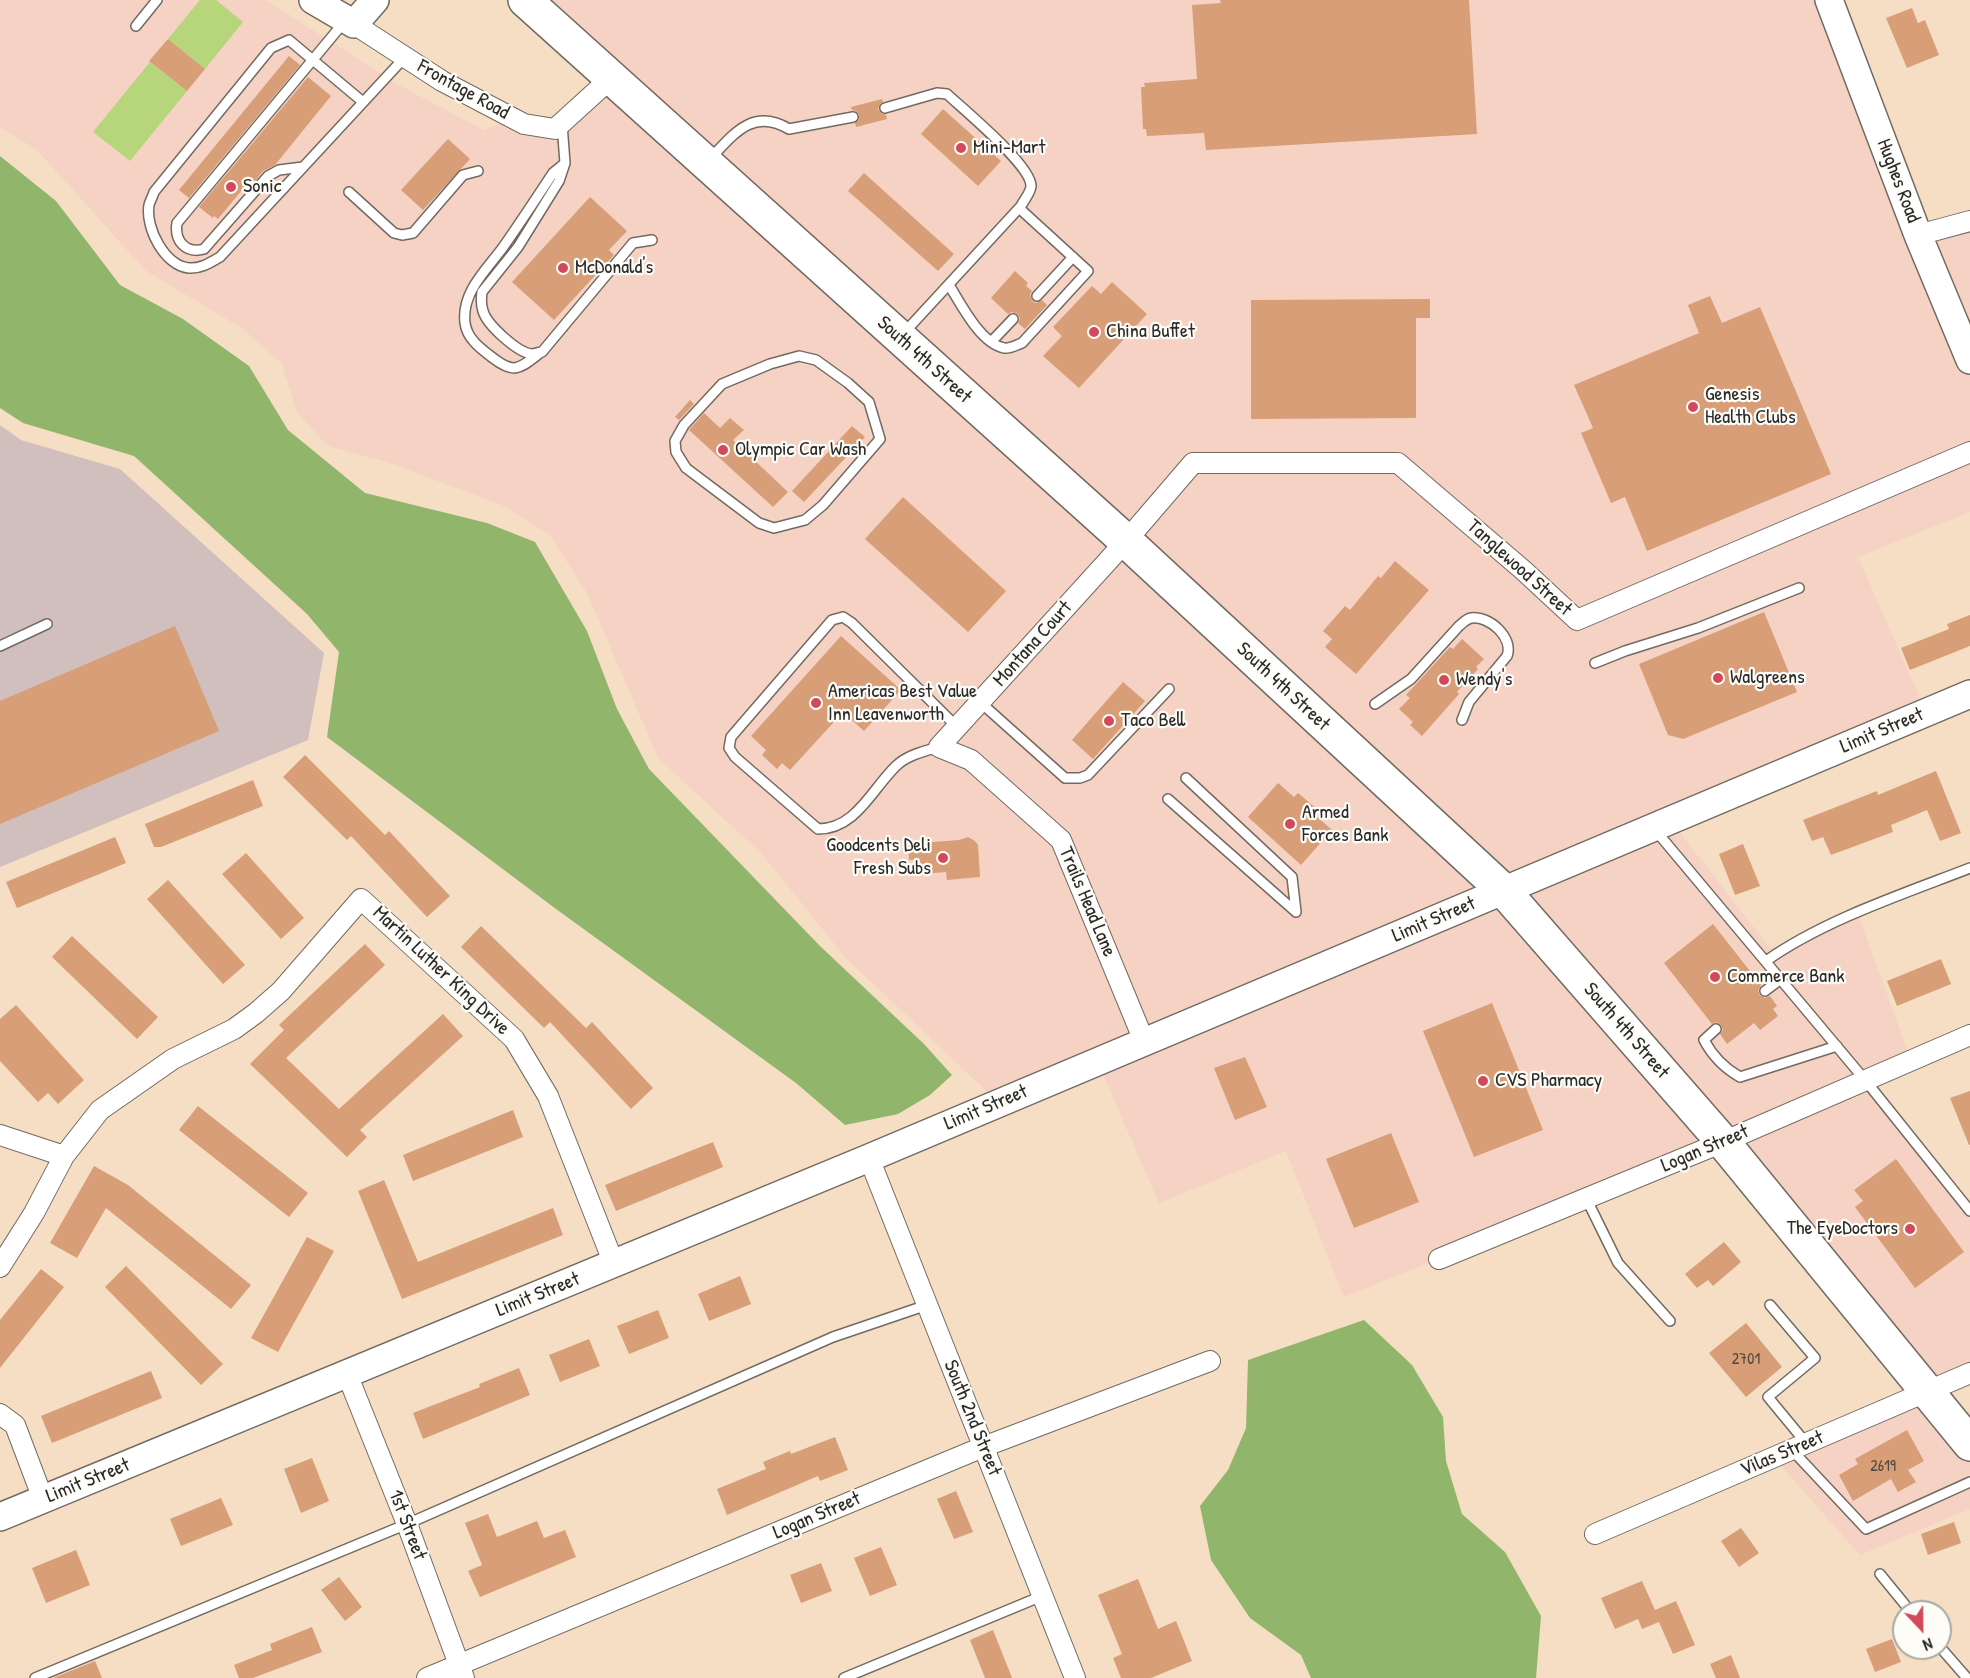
<!DOCTYPE html>
<html>
<head>
<meta charset="utf-8">
<style>
  body { margin:0 }
  #map { position:relative; width:1970px; height:1678px; overflow:hidden; background:#f5dec4; font-family:"Patrick Hand",sans-serif }
  canvas { display:block }
  .north { position:absolute; left:1892px; top:1600px; width:60px; height:60px; box-sizing:border-box; background:#fdfcf7; border:2px solid #a9a8a5; border-radius:50%; rotate:158deg; font-size:16px; font-weight:700; line-height:24px; text-align:center; color:#2b2b2b }
  .north::after { content:''; display:block; margin:auto; width:21px; height:27px; background:#d1495b; clip-path:polygon(50% 0,100% 100%,50% 72%,0 100%) }
</style>
</head>
<body>
<div id="map">
<canvas width="1970" height="1678"></canvas>
<div class="north">N</div>
</div>
<script>
const context = document.querySelector('canvas').getContext('2d');
context.lineJoin = 'round';
function paint(path, color) {
  context.fillStyle = color;
  context.fill(path, 'evenodd');
}
function trace(path, color, width, dash) {
  context.strokeStyle = color;
  context.lineWidth = width;
  context.lineCap = dash ? 'butt' : 'round';
  context.setLineDash(dash || []);
  context.stroke(path);
}
function label(font, color, halo, rows, align = 'center') {
  context.font = font + ' "Patrick Hand",sans-serif';
  context.lineWidth = 4.5;
  context.setLineDash([]);
  context.textBaseline = 'middle';
  context.strokeStyle = halo;
  context.fillStyle = color;
  for (const [text, x, y, turn = 0] of rows) {
    context.save();
    context.translate(x, y);
    context.rotate((+turn || 0) * Math.PI / 180);
    context.textAlign = isNaN(turn) ? turn : align;
    if (halo) context.strokeText(text, 0, 0);
    context.fillText(text, 0, 0);
    context.restore();
  }
}
const built = new Path2D(`
  M 0,0 L 266,0 L 399,85 L 484,130 L 513,118 L 555,129 L 610,79 L 525,0 L 1829,0 L 1918,235 L 1970,221 L 1970,512 L 1858,557 L 1926,712 L 1670,820 L 1770,948 L 1804,937 L 1858,914 L 1911,1060 L 1866,1079 L 1970,1211 L 1970,1373 L 1927,1392 L 1970,1444 L 1970,1509 L 1860,1555 L 1774,1458 L 1927,1392 L 1723,1143 L 1344,1297 L 1286,1151 L 1159,1203 L 1097,1061 L 999,1103 L 846,958 L 760,852 L 658,758 L 587,593 L 550,535 L 502,505 L 387,462 L 328,446 L 297,413 L 282,364 L 243,329 L 146,271 L 37,150 L 0,127 Z`);
const industrial = new Path2D(`
  M 0,425 L 21,440 L 120,469 L 324,653 L 308,740 L 0,867 Z`);
const green = new Path2D(`
  M 200,0 L 216,0 L 243,22 L 205,69 L 168,39 Z
  M 150,62 L 187,91 L 130,161 L 93,132 Z`);
const forest = new Path2D(`
  M 0,156 L 56,201 L 120,285 L 183,319 L 249,366 L 288,430 L 365,493 L 487,523 L 535,542 L 587,631 L 617,709 L 649,769 L 820,946 L 924,1044 L 952,1075 L 930,1095 L 898,1114 L 845,1125 L 796,1083 L 556,909 L 327,737 L 339,652 L 307,614 L 134,456 L 23,423 L 0,408 Z
  M 1364,1320 L 1412,1365 L 1443,1417 L 1446,1461 L 1462,1514 L 1505,1552 L 1541,1616 L 1536,1678 L 1311,1678 L 1301,1655 L 1250,1618 L 1211,1560 L 1200,1506 L 1228,1470 L 1246,1428 L 1248,1360 Z`);
const building = new Path2D(`
  M 1220,0 L 1469,0 L 1477,134 L 1206,150 L 1204,133 L 1147,136 L 1146,129 L 1143,129 L 1141,87 L 1145,87 L 1144,83 L 1197,79 L 1192,5 L 1221,3 Z
  M 1912,8 L 1918,23 L 1925,20 L 1939,55 L 1907,68 L 1886,18 Z
  M 168,39 L 205,69 L 187,91 L 149,61 Z
  M 289,56 L 300,65 L 189,198 L 179,190 Z
  M 308,77 L 331,96 L 275,165 L 263,171 L 250,187 L 247,184 L 218,219 L 214,216 L 213,218 L 199,207 Z
  M 882,99 L 883,102 L 880,104 L 878,109 L 881,113 L 886,115 L 887,119 L 856,127 L 855,123 L 859,120 L 859,115 L 856,111 L 852,110 L 851,107 Z
  M 943,109 L 1001,161 L 978,186 L 921,134 Z
  M 448,139 L 470,159 L 423,210 L 401,190 Z
  M 864,173 L 954,254 L 938,271 L 848,191 Z
  M 590,197 L 627,231 L 609,250 L 614,255 L 554,320 L 512,282 Z
  M 1015,271 L 1028,283 L 1026,286 L 1032,291 L 1030,295 L 1032,301 L 1036,303 L 1042,300 L 1047,305 L 1025,329 L 1018,323 L 1020,318 L 1017,314 L 1012,312 L 1008,314 L 991,298 Z
  M 1112,282 L 1147,314 L 1079,388 L 1043,356 L 1062,336 L 1053,327 L 1092,286 L 1101,294 Z
  M 1710,296 L 1722,323 L 1760,307 L 1831,474 L 1647,551 L 1625,497 L 1611,503 L 1581,433 L 1593,428 L 1574,385 L 1699,333 L 1688,305 Z
  M 1430,299 L 1430,318 L 1416,318 L 1416,418 L 1251,419 L 1251,300 Z
  M 690,400 L 694,404 L 679,420 L 675,417 Z
  M 704,413 L 720,428 L 730,418 L 744,430 L 733,440 L 788,492 L 773,507 L 689,430 Z
  M 852,426 L 865,437 L 804,502 L 792,491 Z
  M 903,497 L 1006,591 L 968,632 L 865,539 Z
  M 1395,561 L 1429,590 L 1356,674 L 1325,647 L 1332,639 L 1323,631 L 1345,606 L 1350,610 L 1378,576 L 1381,578 Z
  M 1764,612 L 1797,692 L 1683,739 L 1668,735 L 1639,664 Z
  M 1970,615 L 1970,646 L 1910,670 L 1901,648 L 1949,629 L 1947,624 Z
  M 175,626 L 219,731 L 0,824 L 0,701 Z
  M 841,636 L 901,690 L 864,731 L 843,712 L 790,770 L 782,763 L 777,769 L 762,755 L 766,750 L 751,736 Z
  M 1462,639 L 1484,659 L 1476,667 L 1478,669 L 1457,692 L 1459,694 L 1422,736 L 1410,725 L 1413,722 L 1399,709 L 1410,698 L 1406,695 L 1450,647 L 1453,649 Z
  M 1123,682 L 1145,701 L 1093,759 L 1072,740 Z
  M 305,755 L 385,835 L 389,831 L 450,896 L 427,917 L 351,836 L 347,840 L 283,777 Z
  M 1936,771 L 1961,833 L 1940,841 L 1927,810 L 1891,825 L 1893,832 L 1831,855 L 1823,837 L 1812,841 L 1803,820 L 1877,791 L 1878,795 Z
  M 253,780 L 263,806 L 161,847 L 154,847 L 145,824 Z
  M 1278,783 L 1294,797 L 1298,793 L 1318,810 L 1314,814 L 1332,830 L 1301,865 L 1248,817 Z
  M 115,837 L 126,863 L 17,908 L 6,882 Z
  M 968,837 L 975,841 L 978,845 L 980,877 L 947,880 L 946,872 L 921,874 L 920,859 L 909,860 L 908,844 L 959,840 Z
  M 1743,844 L 1760,886 L 1735,895 L 1719,854 Z
  M 246,853 L 304,918 L 281,939 L 222,874 Z
  M 168,880 L 245,965 L 223,984 L 147,899 Z
  M 1713,924 L 1761,985 L 1758,991 L 1760,995 L 1765,998 L 1770,996 L 1777,1006 L 1773,1009 L 1778,1016 L 1760,1030 L 1754,1023 L 1727,1044 L 1720,1034 L 1723,1030 L 1721,1025 L 1717,1022 L 1712,1024 L 1664,963 Z
  M 481,926 L 586,1028 L 592,1022 L 653,1088 L 631,1109 L 550,1022 L 544,1028 L 461,947 Z
  M 72,936 L 158,1017 L 137,1039 L 52,957 Z
  M 365,944 L 385,965 L 286,1058 L 339,1109 L 443,1014 L 463,1036 L 360,1130 L 367,1137 L 347,1157 L 250,1064 L 284,1030 L 279,1025 Z
  M 1941,959 L 1951,984 L 1897,1006 L 1887,981 Z
  M 1492,1003 L 1543,1130 L 1474,1157 L 1423,1031 Z
  M 16,1005 L 84,1080 L 58,1104 L 48,1093 L 38,1102 L 0,1061 L 0,1019 Z
  M 1245,1057 L 1267,1107 L 1235,1120 L 1214,1068 Z
  M 1970,1091 L 1970,1145 L 1969,1145 L 1950,1098 Z
  M 198,1106 L 308,1193 L 289,1217 L 179,1130 Z
  M 513,1110 L 523,1137 L 413,1181 L 403,1155 Z
  M 1391,1133 L 1419,1202 L 1354,1228 L 1326,1159 Z
  M 713,1142 L 723,1167 L 616,1211 L 605,1185 Z
  M 1896,1159 L 1964,1252 L 1915,1288 L 1855,1207 L 1863,1201 L 1854,1190 Z
  M 94,1166 L 128,1185 L 251,1285 L 231,1309 L 106,1208 L 77,1258 L 50,1243 Z
  M 384,1180 L 418,1262 L 553,1208 L 563,1235 L 402,1299 L 358,1191 Z
  M 307,1237 L 334,1251 L 278,1352 L 251,1338 Z
  M 1724,1242 L 1741,1262 L 1713,1286 L 1708,1280 L 1697,1288 L 1685,1274 Z
  M 126,1266 L 223,1364 L 201,1385 L 105,1287 Z
  M 41,1269 L 64,1287 L 0,1368 L 0,1320 Z
  M 740,1276 L 751,1304 L 709,1321 L 698,1294 Z
  M 658,1310 L 669,1338 L 629,1354 L 617,1326 Z
  M 1746,1323 L 1782,1367 L 1746,1397 L 1709,1353 Z
  M 589,1339 L 600,1366 L 560,1382 L 549,1355 Z
  M 519,1368 L 530,1395 L 423,1439 L 413,1413 L 480,1387 L 479,1384 Z
  M 151,1371 L 162,1398 L 52,1443 L 41,1416 Z
  M 1907,1430 L 1924,1461 L 1908,1470 L 1916,1482 L 1898,1492 L 1891,1479 L 1853,1501 L 1839,1475 L 1858,1464 L 1855,1459 Z
  M 835,1437 L 848,1470 L 820,1481 L 818,1476 L 727,1515 L 717,1489 L 766,1469 L 763,1462 L 790,1451 L 791,1454 Z
  M 312,1458 L 329,1501 L 301,1513 L 284,1469 Z
  M 956,1491 L 973,1532 L 954,1539 L 937,1499 Z
  M 221,1498 L 233,1525 L 181,1546 L 170,1519 Z
  M 488,1514 L 497,1537 L 537,1521 L 544,1538 L 565,1530 L 576,1557 L 480,1597 L 468,1571 L 482,1565 L 465,1523 Z
  M 1954,1522 L 1961,1543 L 1928,1555 L 1921,1534 Z
  M 1741,1528 L 1759,1553 L 1739,1567 L 1721,1541 Z
  M 881,1547 L 897,1585 L 870,1596 L 854,1558 Z
  M 76,1550 L 90,1585 L 46,1603 L 32,1568 Z
  M 821,1563 L 832,1591 L 801,1603 L 790,1575 Z
  M 339,1577 L 362,1607 L 345,1621 L 321,1590 Z
  M 1138,1579 L 1158,1629 L 1176,1621 L 1192,1661 L 1151,1678 L 1121,1678 L 1113,1658 L 1122,1654 L 1098,1595 Z
  M 1642,1581 L 1655,1610 L 1676,1601 L 1695,1645 L 1673,1654 L 1659,1622 L 1642,1629 L 1638,1619 L 1615,1629 L 1601,1598 Z
  M 312,1627 L 322,1652 L 253,1678 L 239,1678 L 234,1665 L 272,1650 L 270,1644 Z
  M 993,1630 L 1012,1678 L 985,1678 L 970,1640 Z
  M 1892,1639 L 1901,1662 L 1875,1672 L 1866,1649 Z
  M 1731,1655 L 1740,1678 L 1716,1678 L 1710,1664 Z
  M 95,1661 L 102,1678 L 53,1678 Z`);
const lane = new Path2D(`
  M 136,26 L 157,0
  M 363,102 L 289,40 L 271,48 L 154,192 C 153,196 150,201 149,205 C 145,228 165,266 189,268 C 201,269 211,262 220,257 L 405,57
  M 885,108 L 937,93 L 947,94 C 964,110 1031,165 1031,186 C 1031,192 1024,200 1021,206 L 903,334
  M 562,124 L 565,163 L 559,181 L 518,247 L 482,292 C 481,299 481,305 483,311 C 487,325 518,353 532,354 C 533,354 540,352 542,352 L 633,243 L 652,240
  M 709,160 C 733,135 752,107 789,129 L 853,117
  M 303,167 L 279,170 L 268,176 L 204,249 C 186,254 174,241 177,223 L 345,21
  M 349,192 L 394,233 L 402,235 L 413,233 L 463,175 L 478,171
  M 949,285 C 961,304 980,343 1004,348 C 1010,349 1016,345 1022,343 L 1088,271 L 1019,208
  M 1037,296 L 1073,257
  M 992,341 L 1013,319
  M 540,353 C 520,368 515,375 493,358 C 481,349 467,339 465,323 C 461,290 490,267 506,243 C 522,220 537,197 553,173 L 564,164
  M 799,356 L 816,360 L 848,383 L 869,402 L 880,439 L 823,505 L 805,520 L 774,528 L 759,523 L 686,468 L 676,452 L 675,441 L 684,425 L 722,384 L 770,364 Z
  M 0,646 L 47,624
  M 1595,663 L 1625,651 L 1698,628 L 1799,588
  M 980,702 L 1065,778 L 1080,778 L 1088,775 L 1169,689
  M 1375,704 L 1411,679 L 1459,626 C 1463,623 1466,619 1471,618 C 1489,615 1514,638 1507,656 L 1469,702 L 1462,720
  M 939,747 C 925,751 907,755 896,766 C 872,789 856,829 818,829 L 735,757 L 729,748 L 731,737 L 832,620 L 843,617 L 852,623 L 957,727
  M 1186,778 L 1292,877 L 1296,912
  M 1168,799 L 1296,912
  M 1656,831 L 1865,1080 L 1970,1211
  M 1766,961 C 1824,920 1903,894 1970,868
  M 1765,991 L 1781,979
  M 1716,1029 L 1704,1040 C 1713,1057 1724,1068 1740,1077 L 1837,1046
  M 1586,1198 L 1618,1263 L 1670,1321
  M 1770,1305 L 1815,1358 L 1768,1397 L 1806,1443
  M 1792,1450 L 1866,1529 L 1970,1482
  M 1880,1574 L 1911,1612
  M 1940,1647 L 1967,1678
  M 35,1678 L 407,1524 L 833,1337 L 927,1305
  M 844,1678 L 1042,1596`);
const street = new Path2D(`
  M 354,24 L 442,81 L 524,124 L 555,129 L 610,79
  M 1918,235 L 1970,221
  M 1144,1041 L 1061,840 L 971,760 L 939,747 L 1126,541 L 1193,463 L 1398,463 L 1523,570 L 1577,620 L 1970,452
  M 0,1135 L 64,1156
  M 869,1158 L 1075,1678
  M 1439,1259 L 1723,1142 L 1970,1035
  M 0,1267 L 34,1213 L 64,1156 L 100,1110 L 173,1059 L 234,1029 L 256,1013 L 281,991 L 361,899 L 514,1039 L 548,1096 L 614,1264
  M 347,1374 L 407,1524 L 464,1678
  M 0,1414 L 15,1425 L 43,1499
  M 1595,1534 L 1970,1373
  M 427,1678 L 983,1447 L 1210,1361`);
const secondary = new Path2D(`
  M 313,0 L 354,24 L 375,0
  M 1829,0 L 1918,235 L 1970,360
  M 0,1517 L 869,1158 L 1970,694`);
const highway = new Path2D(`
  M 525,0 L 1126,541 L 1504,891 L 1723,1142 L 1970,1444`);
const markers = [
  [961,148,6,"#d1495b"],
  [231,187,6,"#d1495b"],
  [563,268,6,"#d1495b"],
  [1094,332,6,"#d1495b"],
  [1693,407,6,"#d1495b"],
  [723,450,6,"#d1495b"],
  [1718,678,6,"#d1495b"],
  [1444,680,6,"#d1495b"],
  [816,703,6,"#d1495b"],
  [1109,721,6,"#d1495b"],
  [1290,824,6,"#d1495b"],
  [943,858,6,"#d1495b"],
  [1715,977,6,"#d1495b"],
  [1483,1081,6,"#d1495b"],
  [1910,1229,6,"#d1495b"]
];
const numberNames = [
  ["2701",1746,1360],
  ["2619",1883,1467]
];
const streetNames = [
  ["Frontage Road",463,90,29],
  ["Hughes Road",1898,181,69],
  ["South 4th Street",924,360,42],
  ["Tanglewood Street",1519,568,42],
  ["Montana Court",1033,644,-48],
  ["South 4th Street",1283,687,43],
  ["Limit Street",1882,731,-23],
  ["Trails Head Lane",1087,902,67],
  ["Limit Street",1434,920,-23],
  ["Martin Luther King Drive",441,971,43],
  ["South 4th Street",1626,1031,49],
  ["Limit Street",986,1108,-23],
  ["Logan Street",1705,1149,-23],
  ["Limit Street",538,1295,-22],
  ["South 2nd Street",972,1418,68],
  ["Vilas Street",1782,1454,-23],
  ["Limit Street",88,1481,-22],
  ["Logan Street",817,1516,-23],
  ["1st Street",407,1525,69]
];
const poiNames = [
  ["Mini-Mart",973,148],
  ["Sonic",243,187],
  ["McDonald's",575,268],
  ["China Buffet",1106,332],
  ["Genesis",1705,395],
  ["Health Clubs",1705,418],
  ["Olympic Car Wash",735,450],
  ["Walgreens",1730,678],
  ["Wendy's",1456,680],
  ["Americas Best Value",828,692],
  ["Inn Leavenworth",828,715],
  ["Taco Bell",1121,721],
  ["Armed",1302,813],
  ["Forces Bank",1302,836],
  ["Goodcents Deli",931,846,"right"],
  ["Fresh Subs",931,869,"right"],
  ["Commerce Bank",1727,977],
  ["CVS Pharmacy",1495,1081],
  ["The EyeDoctors",1898,1229,"right"]
];
paint(built, '#f6d2c4');
paint(industrial, '#d1bfbe');
paint(green, '#b7d57b');
paint(forest, '#91b66b');
paint(building, '#d79e77');
trace(lane, '#726a61', 12);
trace(street, '#726a61', 22);
trace(secondary, '#726a61', 30);
trace(highway, '#726a61', 36);
trace(lane, '#fff', 9);
trace(street, '#fff', 20);
trace(secondary, '#fff', 27);
trace(highway, '#fff', 33);
for (const [x, y, r, color] of markers) {
  const dot = new Path2D();
  dot.arc(x, y, r, 0, 2 * Math.PI);
  context.fillStyle = color;
  context.fill(dot);
  trace(dot, '#fdfcf7', 2);
}
label('16px', '#56483e', null, numberNames);
label('20px', '#2b2b2b', '#fdfcf7', streetNames);
label('20px', '#2b2b2b', '#fdfcf7', poiNames, 'left');
</script>
</body>
</html>
